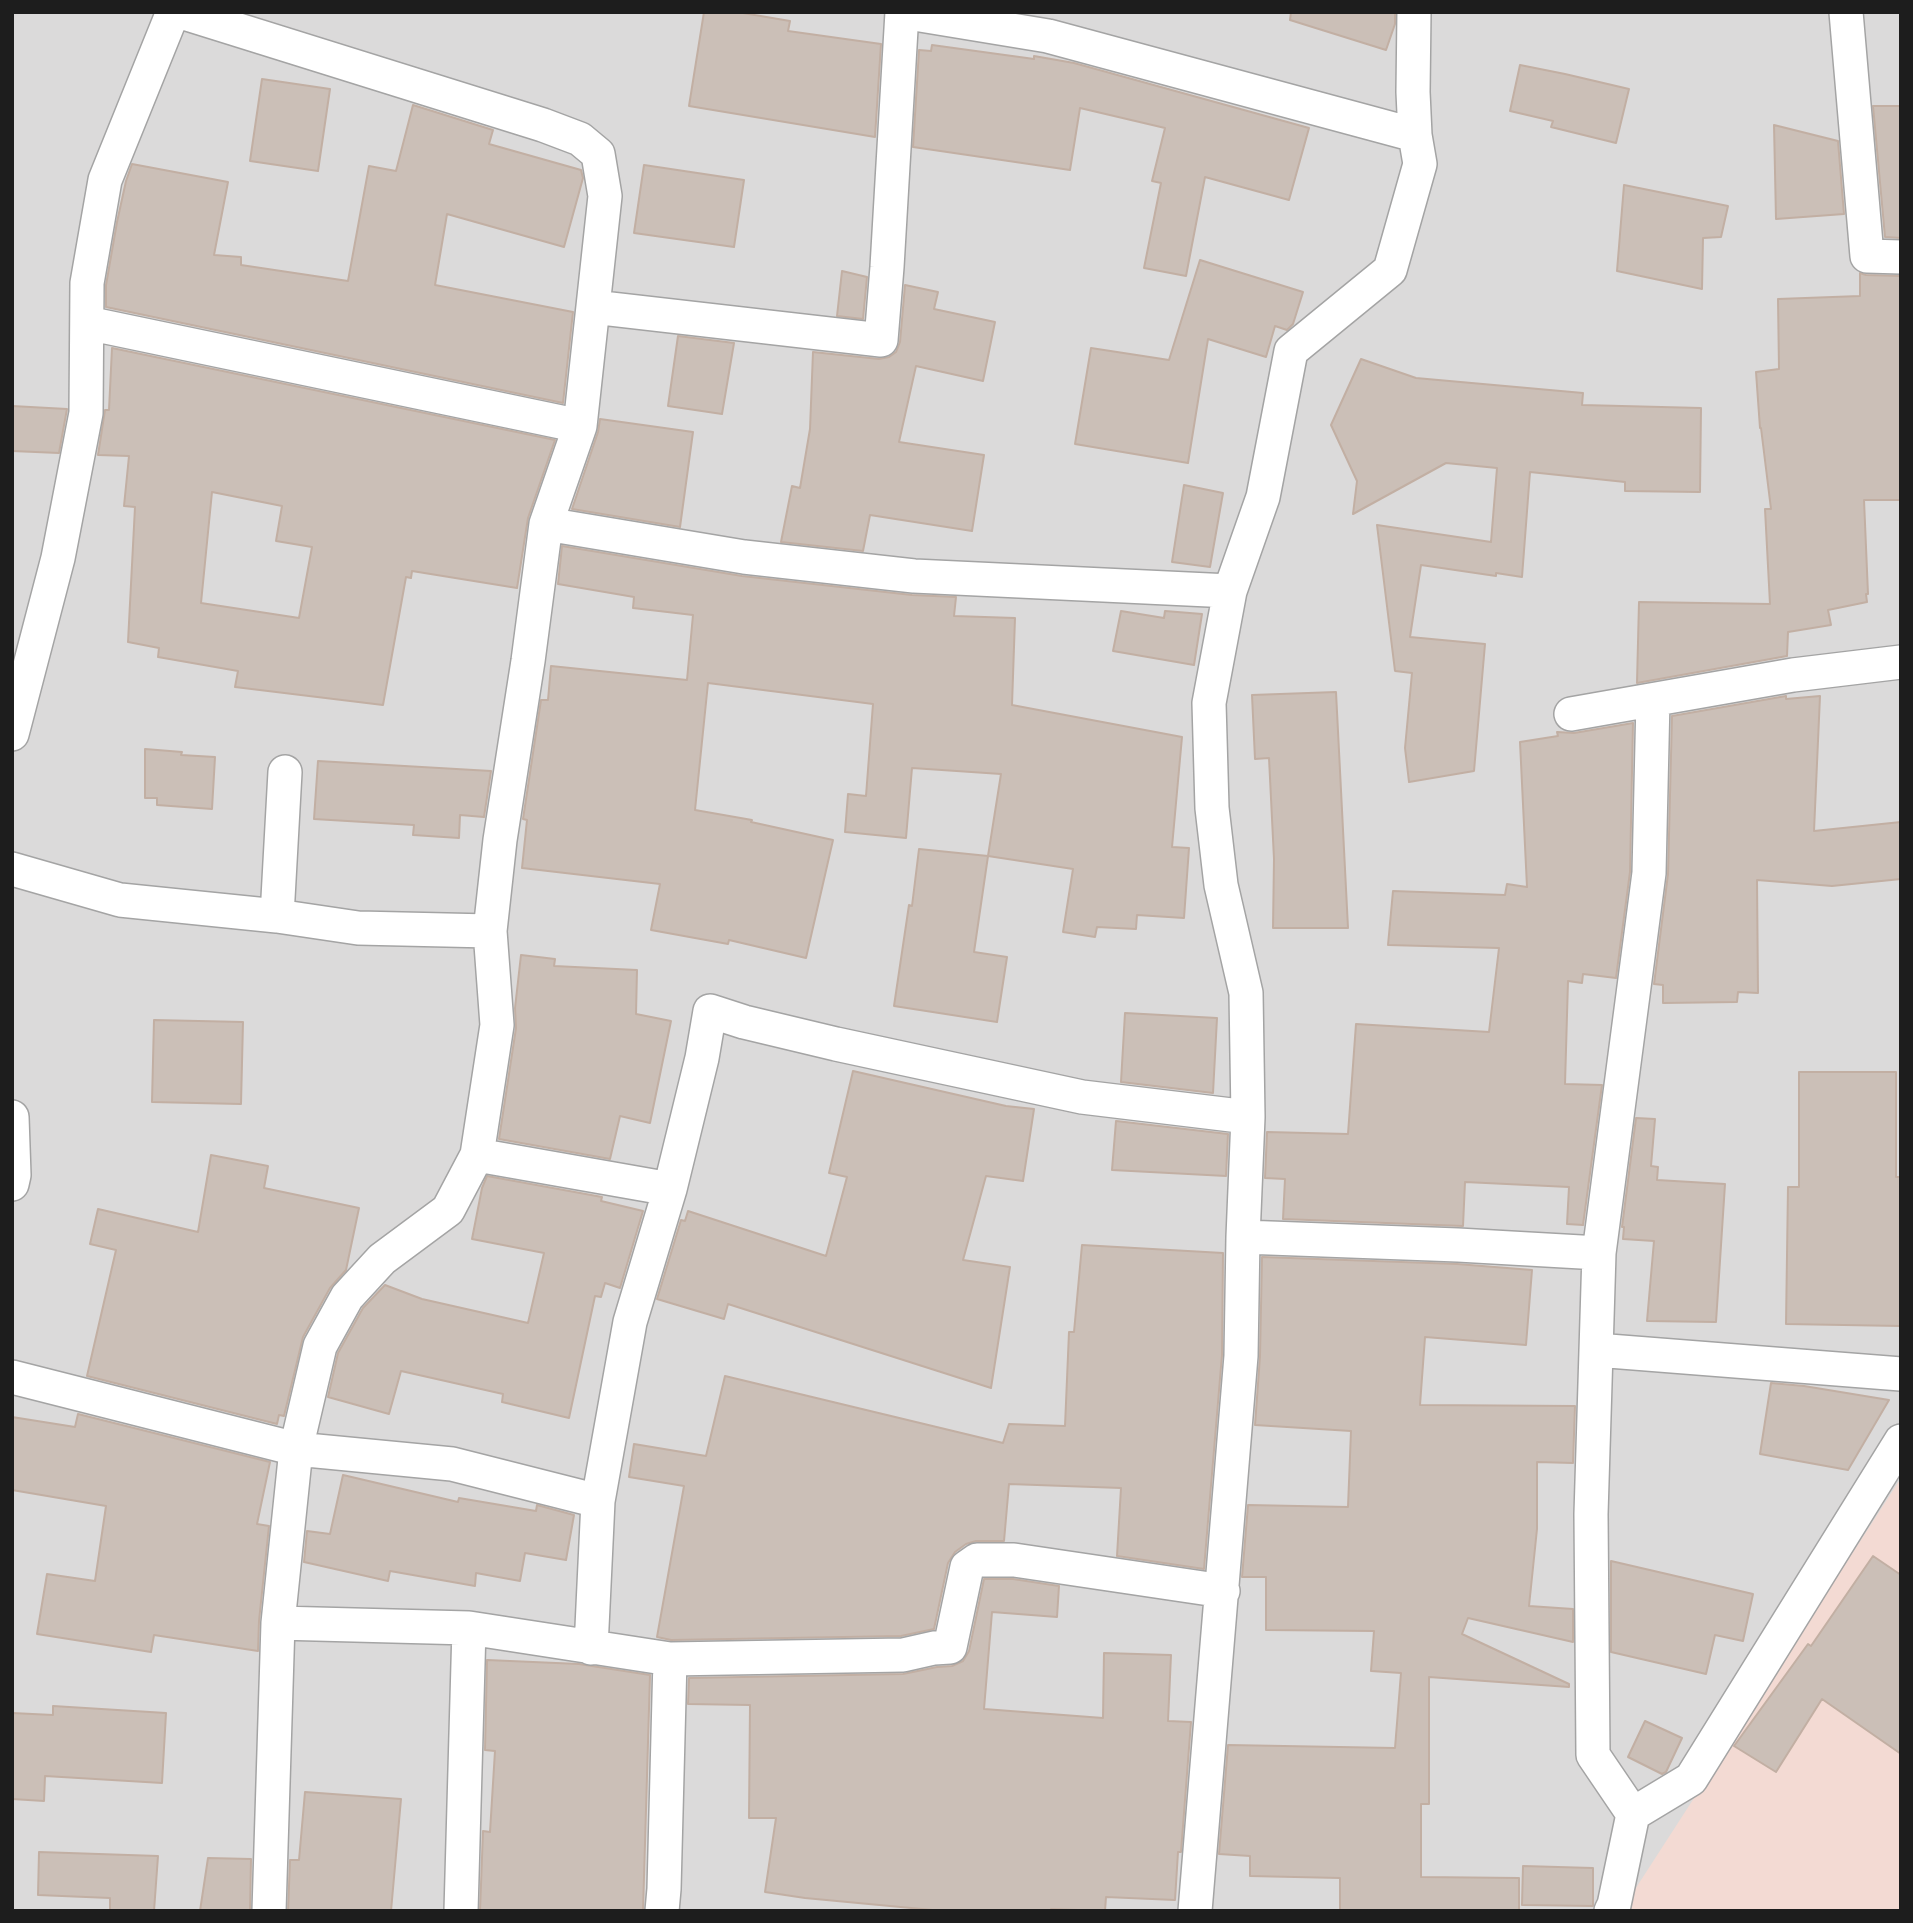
<!DOCTYPE html>
<html>
<head>
<meta charset="utf-8">
<style>
  body { margin:0 }
  #map { position:relative; width:1913px; height:1923px; overflow:hidden; background:#efeae1; font-family:Raleway,sans-serif }
  canvas { display:block }
  .frame { position:absolute; inset:0; border:14px solid #1d1d1d; pointer-events:none }
</style>
</head>
<body>
<div id="map">
<canvas width="1913" height="1923"></canvas>
<div class="frame"></div>
</div>
<script>
const context = document.querySelector('canvas').getContext('2d');
context.lineJoin = 'round';
function paint(path, color) {
  context.fillStyle = color;
  context.fill(path, 'evenodd');
}
function trace(path, color, width, dash) {
  context.strokeStyle = color;
  context.lineWidth = width;
  context.lineCap = dash ? 'butt' : 'round';
  context.setLineDash(dash || []);
  context.stroke(path);
}
const residential = new Path2D(`
  M 12,12 L 1901,12 L 1901,1911 L 12,1911 Z`);
const military = new Path2D(`
  M 1901,1478 L 1901,1911 L 1621,1911 Z`);
const building = new Path2D(`
  M 704,12 L 737,12 L 790,21 L 788,31 L 881,44 L 875,137 L 689,106 Z
  M 1291,12 L 1395,12 L 1395,24 L 1386,50 L 1290,20 Z
  M 932,45 L 1034,59 L 1034,56 L 1074,63 L 1309,128 L 1289,200 L 1205,177 L 1186,276 L 1144,268 L 1161,183 L 1152,181 L 1165,128 L 1080,108 L 1070,170 L 913,147 L 919,50 L 931,51 Z
  M 1520,65 L 1565,74 L 1629,89 L 1616,143 L 1551,127 L 1553,121 L 1510,111 Z
  M 262,79 L 330,89 L 318,171 L 250,161 Z
  M 413,105 L 493,130 L 489,144 L 581,170 L 583,178 L 564,247 L 447,214 L 435,285 L 573,312 L 563,403 L 106,307 L 106,285 L 117,222 L 126,181 L 132,164 L 228,182 L 214,255 L 241,257 L 241,265 L 348,281 L 369,166 L 396,171 Z
  M 1873,106 L 1901,106 L 1901,238 L 1885,237 Z
  M 1774,125 L 1838,141 L 1844,214 L 1776,219 Z
  M 644,165 L 744,180 L 734,247 L 634,233 Z
  M 1624,185 L 1728,206 L 1721,237 L 1703,238 L 1702,289 L 1617,271 Z
  M 1200,260 L 1303,292 L 1293,324 L 1287,330 L 1275,326 L 1266,357 L 1208,339 L 1188,463 L 1075,444 L 1091,348 L 1169,360 Z
  M 842,271 L 867,277 L 863,319 L 837,316 Z
  M 1860,273 L 1866,275 L 1901,276 L 1901,500 L 1864,500 L 1868,594 L 1866,594 L 1867,602 L 1828,610 L 1831,625 L 1788,632 L 1787,656 L 1637,683 L 1639,602 L 1770,604 L 1765,509 L 1771,509 L 1761,428 L 1760,428 L 1756,372 L 1779,369 L 1778,299 L 1860,296 Z
  M 905,285 L 938,292 L 934,309 L 995,322 L 983,381 L 916,366 L 899,442 L 984,455 L 972,531 L 870,515 L 863,551 L 781,542 L 792,486 L 800,488 L 810,429 L 813,352 L 879,359 L 889,357 L 896,352 L 900,342 Z
  M 678,336 L 734,343 L 722,414 L 668,406 Z
  M 112,348 L 555,440 L 528,518 L 517,588 L 412,571 L 411,578 L 406,577 L 383,705 L 235,687 L 238,671 L 158,657 L 159,648 L 128,642 L 135,507 L 124,506 L 129,456 L 98,455 L 105,410 L 109,410 ZM 212,492 L 282,506 L 276,541 L 312,547 L 299,618 L 201,603 Z
  M 1361,359 L 1416,378 L 1583,393 L 1582,405 L 1701,408 L 1700,492 L 1625,491 L 1625,482 L 1530,472 L 1522,577 L 1496,573 L 1496,576 L 1421,565 L 1410,637 L 1485,644 L 1474,771 L 1409,782 L 1405,748 L 1412,673 L 1395,671 L 1377,525 L 1491,542 L 1497,468 L 1446,463 L 1353,514 L 1357,481 L 1331,425 Z
  M 12,406 L 67,409 L 59,453 L 12,451 Z
  M 600,419 L 693,432 L 680,527 L 572,509 L 598,432 Z
  M 1184,485 L 1223,493 L 1210,567 L 1172,562 Z
  M 562,546 L 742,576 L 912,595 L 956,597 L 954,616 L 1015,618 L 1012,705 L 1182,737 L 1172,847 L 1189,848 L 1184,918 L 1137,915 L 1136,929 L 1097,927 L 1095,937 L 1063,932 L 1073,869 L 988,856 L 1001,774 L 912,768 L 906,838 L 845,832 L 848,794 L 866,796 L 873,704 L 708,683 L 695,810 L 752,820 L 751,822 L 833,840 L 806,958 L 729,940 L 728,944 L 651,930 L 660,884 L 522,868 L 527,820 L 523,819 L 541,700 L 548,700 L 551,666 L 687,680 L 693,615 L 633,608 L 634,597 L 558,584 Z
  M 1121,611 L 1164,618 L 1165,611 L 1202,614 L 1194,665 L 1113,651 Z
  M 1336,692 L 1348,928 L 1273,928 L 1274,859 L 1269,758 L 1255,759 L 1252,695 Z
  M 1786,696 L 1786,699 L 1820,696 L 1814,831 L 1901,822 L 1901,879 L 1832,886 L 1757,880 L 1758,993 L 1738,992 L 1737,1002 L 1663,1003 L 1663,985 L 1654,984 L 1668,874 L 1672,716 Z
  M 1633,723 L 1630,872 L 1616,978 L 1583,974 L 1582,983 L 1568,981 L 1565,1084 L 1602,1085 L 1583,1225 L 1567,1224 L 1569,1187 L 1465,1182 L 1463,1226 L 1283,1219 L 1285,1179 L 1265,1178 L 1267,1132 L 1348,1134 L 1356,1024 L 1489,1032 L 1499,948 L 1388,945 L 1393,891 L 1505,895 L 1507,884 L 1527,887 L 1520,742 L 1558,736 L 1557,732 L 1574,733 Z
  M 145,749 L 182,752 L 181,755 L 215,757 L 212,809 L 157,805 L 157,798 L 145,798 Z
  M 318,761 L 491,771 L 484,817 L 460,815 L 459,838 L 413,835 L 414,825 L 314,819 Z
  M 919,849 L 988,856 L 974,952 L 1007,957 L 997,1022 L 894,1006 L 909,905 L 912,906 Z
  M 521,955 L 555,959 L 554,966 L 637,970 L 636,1014 L 671,1021 L 650,1123 L 620,1116 L 610,1159 L 499,1139 L 516,1028 L 515,1008 Z
  M 1125,1013 L 1217,1018 L 1213,1093 L 1121,1082 Z
  M 154,1020 L 243,1022 L 241,1104 L 152,1102 Z
  M 853,1071 L 1006,1106 L 1034,1109 L 1023,1181 L 986,1176 L 963,1260 L 1010,1267 L 991,1388 L 728,1304 L 724,1319 L 657,1299 L 681,1220 L 685,1221 L 688,1211 L 826,1256 L 847,1177 L 829,1173 Z
  M 1799,1072 L 1896,1072 L 1896,1177 L 1901,1177 L 1901,1326 L 1786,1324 L 1788,1187 L 1799,1187 Z
  M 1636,1118 L 1655,1119 L 1651,1166 L 1658,1167 L 1657,1180 L 1725,1184 L 1716,1322 L 1647,1321 L 1654,1241 L 1623,1239 L 1624,1227 L 1622,1227 Z
  M 1116,1121 L 1228,1134 L 1226,1176 L 1112,1170 Z
  M 211,1155 L 268,1166 L 264,1188 L 359,1208 L 346,1270 L 330,1288 L 303,1337 L 284,1416 L 279,1415 L 277,1424 L 87,1376 L 116,1250 L 90,1244 L 98,1209 L 198,1232 Z
  M 487,1176 L 602,1197 L 601,1201 L 643,1211 L 620,1288 L 605,1283 L 601,1297 L 595,1296 L 569,1418 L 502,1402 L 503,1394 L 401,1371 L 389,1414 L 328,1397 L 338,1353 L 363,1308 L 385,1285 L 422,1299 L 528,1323 L 544,1253 L 472,1239 L 482,1188 Z
  M 1082,1245 L 1223,1253 L 1222,1355 L 1204,1569 L 1117,1556 L 1121,1488 L 1009,1484 L 1004,1541 L 976,1541 L 966,1544 L 955,1552 L 948,1563 L 934,1629 L 901,1636 L 671,1640 L 657,1637 L 684,1486 L 629,1477 L 634,1444 L 706,1456 L 725,1376 L 1003,1443 L 1009,1424 L 1065,1426 L 1069,1332 L 1074,1332 Z
  M 1262,1257 L 1457,1264 L 1532,1270 L 1526,1345 L 1425,1337 L 1420,1405 L 1575,1406 L 1573,1463 L 1537,1462 L 1537,1529 L 1529,1606 L 1573,1609 L 1573,1642 L 1468,1618 L 1462,1634 L 1569,1684 L 1569,1687 L 1429,1677 L 1429,1804 L 1421,1804 L 1421,1877 L 1519,1878 L 1519,1911 L 1340,1911 L 1340,1878 L 1250,1876 L 1250,1856 L 1219,1854 L 1228,1745 L 1395,1748 L 1401,1673 L 1371,1671 L 1374,1631 L 1266,1630 L 1266,1577 L 1242,1577 L 1248,1505 L 1348,1507 L 1351,1431 L 1255,1425 L 1260,1356 Z
  M 1771,1383 L 1804,1386 L 1889,1400 L 1848,1470 L 1760,1454 Z
  M 78,1414 L 270,1462 L 257,1524 L 269,1526 L 259,1621 L 258,1651 L 154,1635 L 151,1652 L 37,1634 L 47,1574 L 95,1581 L 106,1506 L 12,1490 L 12,1417 L 75,1427 Z
  M 343,1475 L 458,1502 L 459,1498 L 536,1511 L 537,1505 L 574,1515 L 566,1560 L 525,1553 L 520,1581 L 476,1573 L 475,1586 L 390,1571 L 388,1581 L 304,1562 L 307,1531 L 330,1534 Z
  M 1873,1556 L 1901,1575 L 1901,1754 L 1822,1699 L 1776,1772 L 1734,1746 L 1808,1644 L 1811,1646 Z
  M 1611,1561 L 1753,1594 L 1743,1641 L 1715,1635 L 1706,1674 L 1611,1652 Z
  M 984,1579 L 1013,1579 L 1059,1586 L 1057,1617 L 992,1612 L 984,1709 L 1103,1718 L 1104,1653 L 1171,1655 L 1168,1721 L 1191,1722 L 1181,1852 L 1178,1852 L 1175,1900 L 1106,1897 L 1105,1911 L 1051,1909 L 1050,1911 L 943,1911 L 805,1898 L 765,1892 L 776,1818 L 749,1818 L 750,1705 L 688,1704 L 689,1678 L 903,1674 L 937,1667 L 952,1666 L 963,1661 L 969,1651 Z
  M 487,1660 L 579,1664 L 650,1675 L 643,1911 L 480,1911 L 483,1831 L 490,1832 L 495,1751 L 485,1750 Z
  M 53,1706 L 166,1713 L 162,1783 L 45,1776 L 44,1801 L 12,1799 L 12,1713 L 53,1715 Z
  M 1645,1721 L 1682,1738 L 1666,1772 L 1662,1774 L 1628,1757 Z
  M 305,1792 L 401,1799 L 391,1911 L 288,1911 L 290,1860 L 299,1860 Z
  M 39,1852 L 158,1856 L 154,1911 L 110,1911 L 110,1898 L 38,1895 Z
  M 208,1858 L 251,1859 L 250,1911 L 200,1911 Z
  M 1523,1866 L 1593,1868 L 1593,1906 L 1522,1905 Z`);
const street = new Path2D(`
  M 181,12 L 543,125 L 580,139 L 598,154 L 605,196 L 580,426 L 546,524 L 528,661 L 500,840 L 490,931 L 497,1025 L 477,1155 L 448,1210 L 382,1259 L 347,1297 L 320,1346 L 296,1449 L 278,1623 L 269,1911
  M 902,12 L 1048,36 L 1415,135
  M 1846,12 L 1867,256 L 1901,257
  M 593,307 L 881,340 L 887,267 L 902,12
  M 87,323 L 580,426
  M 546,524 L 744,557 L 914,576 L 1230,591
  M 1571,714 L 1793,675 L 1901,662
  M 12,734 L 58,558 L 86,413 L 87,283 L 105,180 L 173,12
  M 12,869 L 120,900 L 277,916 L 358,928 L 490,931
  M 277,916 L 285,772
  M 12,1117 L 14,1175 L 12,1184
  M 477,1155 L 670,1189
  M 1243,1237 L 1458,1245 L 1599,1253 L 1591,1514 L 1593,1755 L 1633,1814 L 1691,1779 L 1901,1441
  M 1599,1253 L 1649,873 L 1653,700
  M 1596,1350 L 1901,1374
  M 12,1377 L 296,1449 L 452,1464 L 598,1501 L 591,1648
  M 598,1501 L 630,1322 L 670,1189 L 702,1058 L 710,1011 L 744,1022 L 836,1044 L 1082,1097 L 1248,1117
  M 278,1623 L 469,1628 L 670,1659 L 903,1655 L 934,1648 L 950,1647 L 967,1567 L 977,1560 L 1014,1560 L 1223,1591
  M 461,1911 L 469,1628
  M 662,1911 L 664,1889 L 670,1659
  M 1195,1911 L 1241,1356 L 1243,1237 L 1248,1117 L 1246,993 L 1221,885 L 1212,808 L 1209,703 L 1230,591 L 1263,497 L 1291,351 L 1390,270 L 1420,164 L 1415,135 L 1413,92 L 1414,12
  M 1611,1911 L 1614,1905 L 1633,1814`);
paint(residential, '#dbdada');
paint(military, '#f3dad3');
paint(building, '#cbbfb7');
trace(building, '#c2afa3', 2);
trace(street, '#a4a4a4', 36);
trace(street, '#fff', 33);
</script>
</body>
</html>
